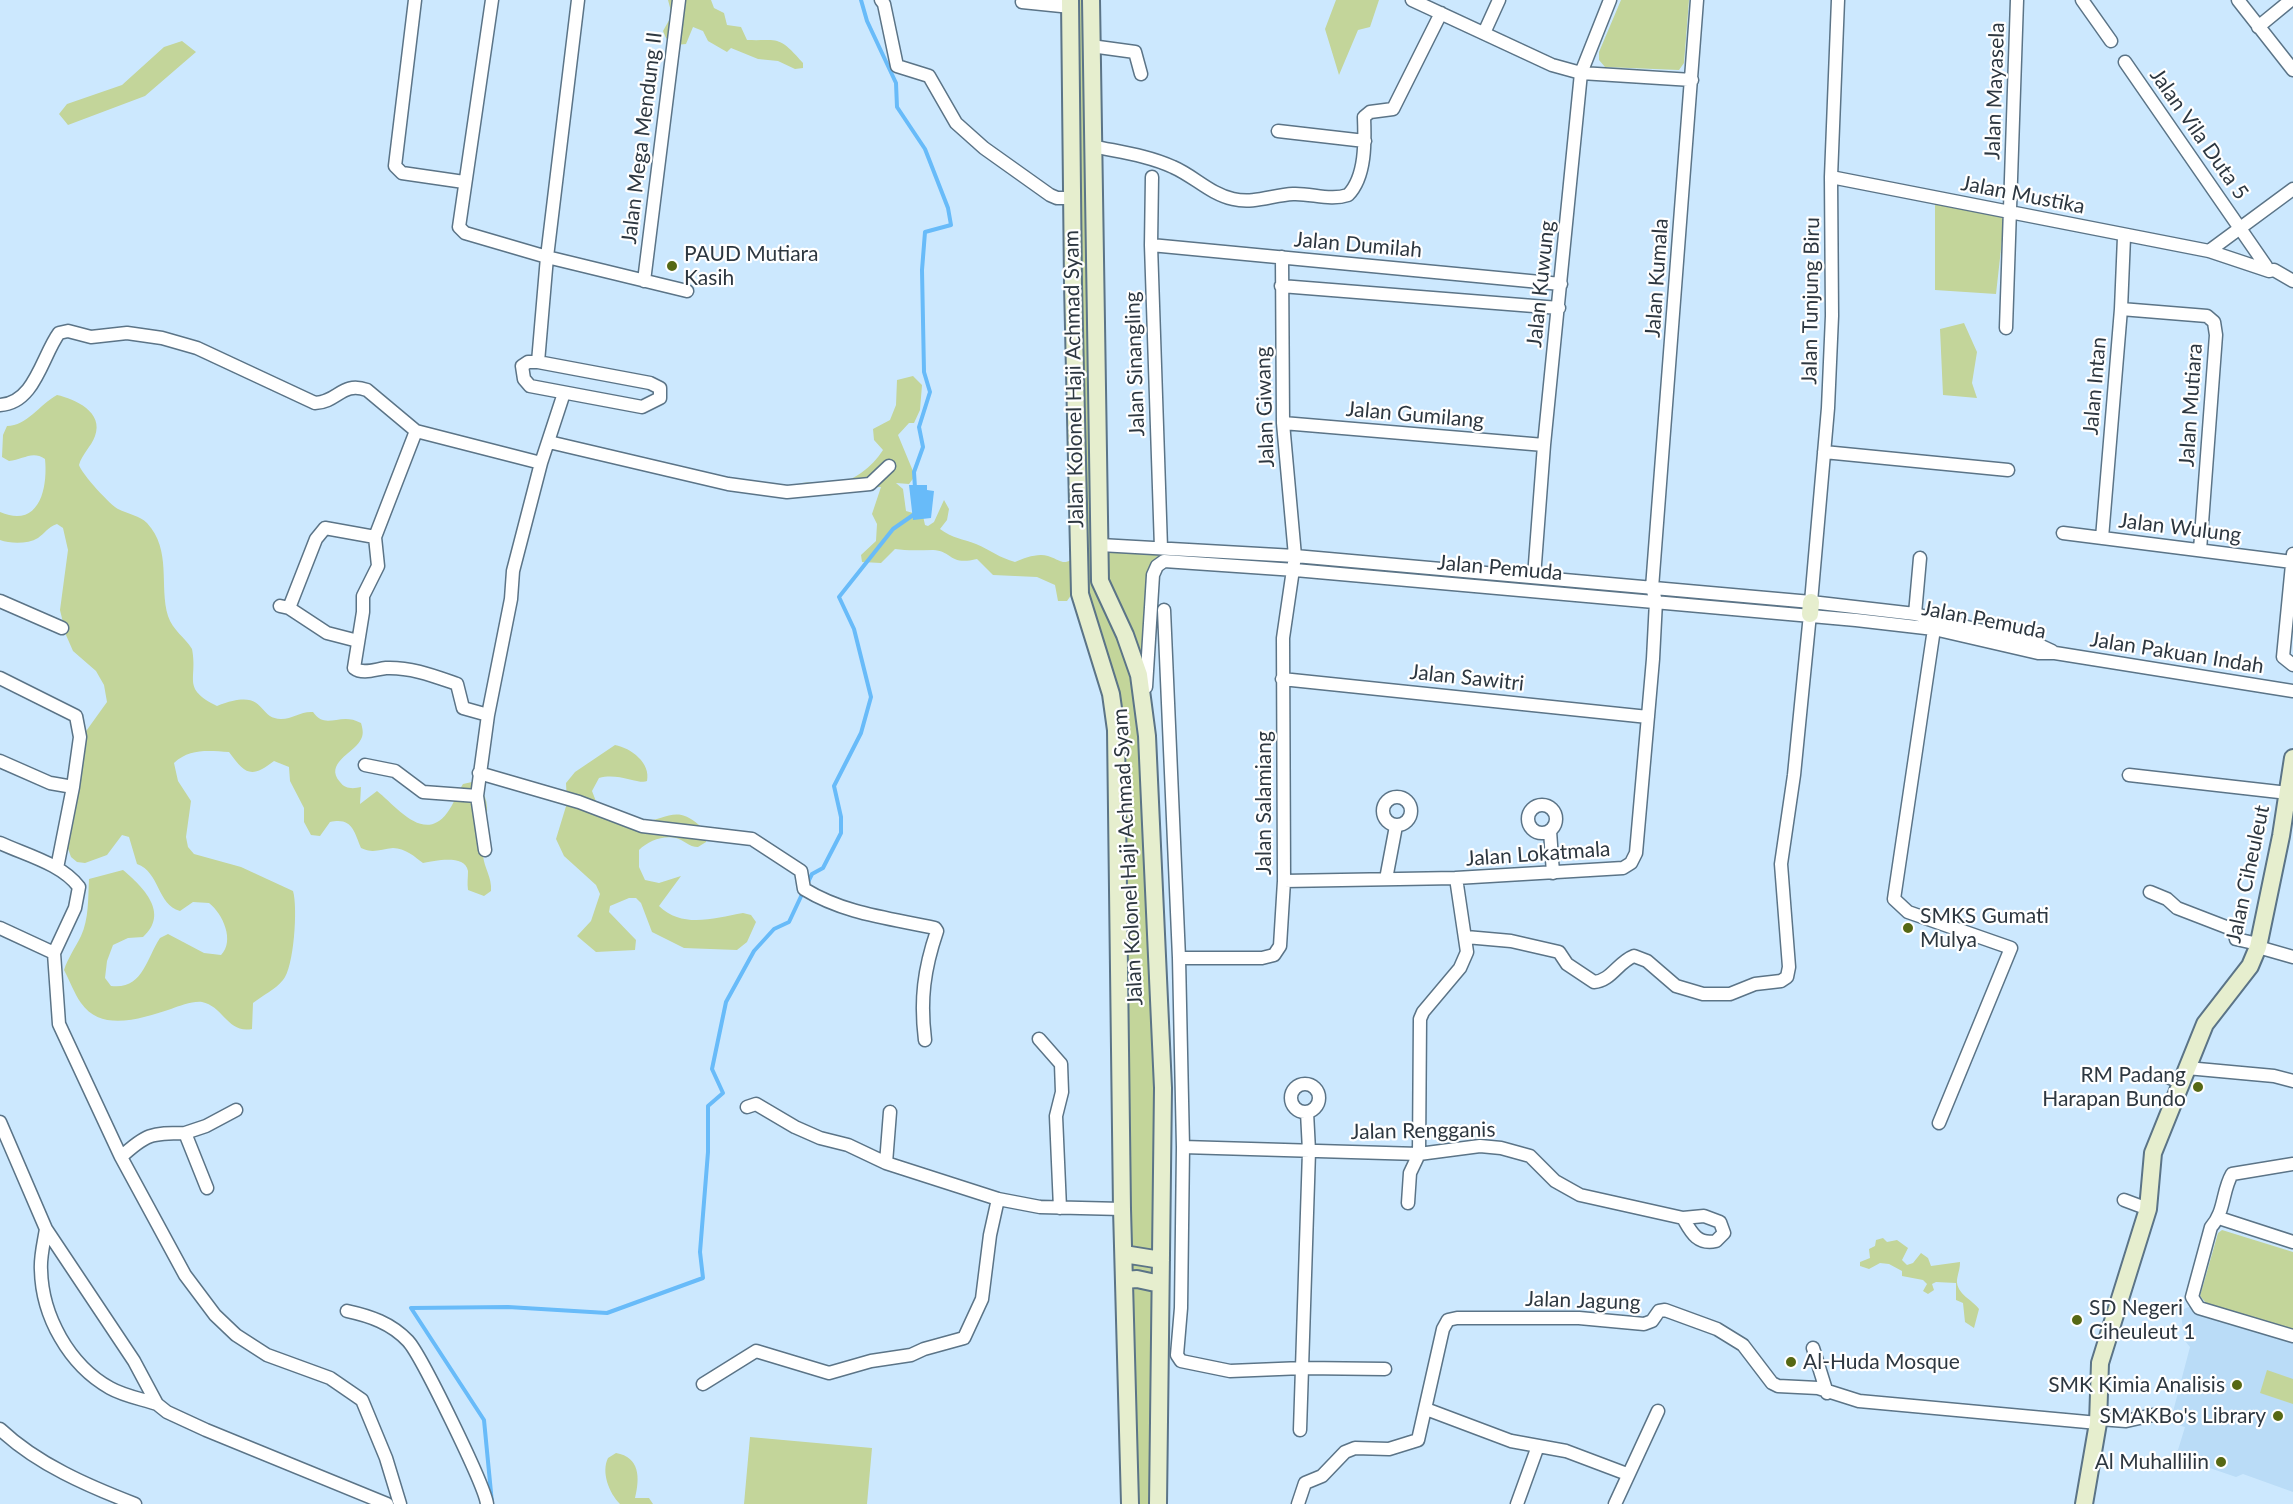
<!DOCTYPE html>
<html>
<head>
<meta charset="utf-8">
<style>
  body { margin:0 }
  canvas { display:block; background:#cce8fe }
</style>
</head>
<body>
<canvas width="2293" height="1504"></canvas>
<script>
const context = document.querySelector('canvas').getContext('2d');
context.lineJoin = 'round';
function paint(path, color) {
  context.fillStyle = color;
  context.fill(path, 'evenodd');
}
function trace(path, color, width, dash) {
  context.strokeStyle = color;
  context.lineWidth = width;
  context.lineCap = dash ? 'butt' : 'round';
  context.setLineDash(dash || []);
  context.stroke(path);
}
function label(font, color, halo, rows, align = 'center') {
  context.font = font + ' Lato,sans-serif';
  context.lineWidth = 4.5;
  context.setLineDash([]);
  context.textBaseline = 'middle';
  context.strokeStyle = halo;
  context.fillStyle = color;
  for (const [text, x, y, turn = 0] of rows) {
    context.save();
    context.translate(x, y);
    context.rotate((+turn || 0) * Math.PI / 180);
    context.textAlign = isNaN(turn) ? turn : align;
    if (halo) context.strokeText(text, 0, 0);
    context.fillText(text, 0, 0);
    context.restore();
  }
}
const built = new Path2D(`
  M 2195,1304 L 2293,1336 L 2293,1492 L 2243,1474 L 2236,1477 L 2201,1465 L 2200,1470 L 2174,1463 L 2185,1427 L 2170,1423 L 2190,1347 L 2185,1341 L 2181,1315 L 2182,1310 Z`);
const green = new Path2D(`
  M 668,0 L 711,0 L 714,8 L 724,13 L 727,25 L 741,27 L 747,40 C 780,41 778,35 803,63 L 803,68 L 795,69 L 778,61 L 758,59 L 731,48 L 727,52 L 708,41 L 703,31 L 693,27 L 686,44 L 676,45 L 666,38 L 663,31 L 672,15 Z
  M 1070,0 L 1091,0 L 1100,545 L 1915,614 L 2039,645 L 1810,614 L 1157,566 L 1145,703 L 1159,1028 L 1158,1504 L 1130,1504 L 1116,733 L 1074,591 L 1067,601 L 1058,601 L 1055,585 L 1037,577 L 993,575 L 977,559 C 949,566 953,551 933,550 C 920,550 908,551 895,549 L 881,563 L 862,562 L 861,555 L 876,541 L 877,524 L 872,514 L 881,487 C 846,487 827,507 793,486 C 805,480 817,483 830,483 C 852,484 872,467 883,450 L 874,440 L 873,429 L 890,420 L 896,405 L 897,380 L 913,376 L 922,385 L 920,410 L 914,423 L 909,423 L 898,435 L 915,476 L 909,484 L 896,483 L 903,489 L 906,511 L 923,516 L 925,525 L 928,526 L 934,522 L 944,500 L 949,509 L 947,520 L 940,529 C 952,538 963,539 976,544 C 990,550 1000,558 1015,562 C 1025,558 1037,553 1048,556 C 1065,562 1061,566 1079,556 Z
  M 1336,0 L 1379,0 L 1370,27 L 1358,30 L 1339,75 L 1325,29 Z
  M 1621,0 L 1689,0 L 1684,63 L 1679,70 L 1605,67 L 1599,60 L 1599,52 Z
  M 182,41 L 196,52 L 145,96 L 68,125 L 59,114 L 67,104 L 122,85 L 164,47 Z
  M 1935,200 L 2005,213 L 1996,294 L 1935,290 Z
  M 1964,323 L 1977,352 L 1972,383 L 1977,398 L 1943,395 L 1940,329 Z
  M 57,395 C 75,399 104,412 95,436 C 91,447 82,454 79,465 C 81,473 111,506 118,509 C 128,514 140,516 147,523 C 172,550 159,586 168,616 C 173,631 185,637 192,649 C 198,680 181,688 217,706 C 268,686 256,719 281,719 C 293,719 301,711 313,712 C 326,731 340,711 361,723 C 363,730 364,735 360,741 C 353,753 324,764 340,782 C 345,789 353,789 361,787 L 360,804 L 377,791 C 396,806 424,844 447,813 C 454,804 457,793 463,784 L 472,782 C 500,800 480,829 483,855 C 484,868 492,877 491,891 L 484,896 L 468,890 C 467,884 468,877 468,871 C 465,854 435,861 423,863 C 415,857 405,848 393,848 C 381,849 373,854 361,848 C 354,831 352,817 330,822 L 320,836 L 311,835 L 304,822 L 304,808 L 290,781 L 289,767 L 274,761 C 251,779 245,774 229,752 C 209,751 190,748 174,763 L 178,781 L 191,801 L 186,837 L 188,847 L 194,854 L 241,867 L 293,891 C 298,907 294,968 283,980 C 275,990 263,995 253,1003 L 252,1029 C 228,1034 223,1006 202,1002 C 192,1001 180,1006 171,1009 C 142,1018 102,1033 81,1003 C 74,993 70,981 64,970 C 68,958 75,948 81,936 C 89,919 88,898 89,879 L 123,870 C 143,887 170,913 143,937 L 128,938 L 113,945 L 107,961 L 105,978 L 111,986 C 143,990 146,959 160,938 L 168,934 L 204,953 L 221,955 C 235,941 223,914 209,903 L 193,902 L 180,911 C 157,905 160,872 137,864 L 129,837 L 122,835 L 107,855 L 85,863 L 77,862 L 71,857 L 66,843 L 80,782 L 84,734 L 107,702 L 104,685 L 96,671 L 73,651 L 66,635 L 60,610 L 68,550 L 63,528 L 57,524 C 48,527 45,533 38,538 C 28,544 11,544 0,540 L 0,512 C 39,529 48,489 45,459 C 32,450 23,460 9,461 L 2,457 L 3,435 L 7,426 C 27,426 39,405 57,395 Z
  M 615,745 C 631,748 651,763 647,781 C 640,785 618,772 599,778 L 592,791 L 597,804 C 604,808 612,808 619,810 C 627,813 629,820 639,821 C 665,823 674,803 699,825 C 704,830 707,835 706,842 L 698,847 C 689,847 684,840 676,838 C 663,835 648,841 639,850 L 639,867 L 645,880 L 659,883 L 681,876 L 659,906 C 683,929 714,918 743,913 L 751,915 L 756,922 L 747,942 L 737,950 L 684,948 L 652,932 L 641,903 L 636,898 L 629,898 L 610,906 L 609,912 L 636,940 L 635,950 L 596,952 L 577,936 L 591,921 L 600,894 L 596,885 L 564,856 L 556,839 L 567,803 L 566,783 L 575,772 Z
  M 2222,1230 L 2293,1252 L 2293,1332 L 2206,1303 L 2200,1296 L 2218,1233 Z
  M 1883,1238 L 1887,1242 L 1897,1240 L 1908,1248 L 1902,1260 L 1907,1265 L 1913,1263 L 1921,1253 L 1928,1258 L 1931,1266 L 1960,1262 C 1960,1269 1958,1273 1957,1280 C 1956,1294 1973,1300 1979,1309 L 1974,1328 L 1965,1322 L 1963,1303 L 1956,1300 L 1956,1283 L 1936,1282 L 1932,1284 L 1934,1290 L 1928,1294 L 1923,1291 L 1927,1284 L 1923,1280 L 1902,1276 L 1902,1271 L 1889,1264 L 1880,1263 L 1869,1269 L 1860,1266 L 1860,1262 L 1870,1258 L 1869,1249 L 1875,1246 L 1876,1240 Z
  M 2267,1370 L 2293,1379 L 2293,1404 L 2260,1393 Z
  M 750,1437 L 872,1448 L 867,1504 L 744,1504 Z
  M 616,1453 C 640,1457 640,1478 635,1498 L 649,1498 L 653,1504 L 620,1504 C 609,1493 601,1472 608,1458 Z`);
const water = new Path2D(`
  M 909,485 L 927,485 L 927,490 L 934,491 L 931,518 L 913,520 Z`);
const stream = new Path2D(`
  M 861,0 L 867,21 L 896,83 L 897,107 L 925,149 L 948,208 L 951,225 L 925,232 L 922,270 L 924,372 L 930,392 L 919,427 L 923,447 L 914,472 L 915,488
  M 807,884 L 812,874 L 823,868 L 841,833 L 841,817 L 834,786 L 861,733 L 871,697 L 854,629 L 839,597 L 893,529 L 916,513
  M 492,1503 L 484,1420 L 411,1308 L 508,1307 L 607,1313 L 703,1278 L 700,1252 L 708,1152 L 708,1106 L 723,1093 L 712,1069 L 726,1002 L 754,951 L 774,929 L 789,922 L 804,890`);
const street = new Path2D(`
  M 415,0 L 395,166 L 402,173 L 464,182
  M 492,0 L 459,227 L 465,233 L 547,257 L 687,291
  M 881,0 L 884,4 L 897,66 L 929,76 L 956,123 L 984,148 L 1050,195 L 1057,198 L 1072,198
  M 1412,0 L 1552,65 L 1581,73 L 1692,80
  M 2082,0 L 2111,41
  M 2238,0 L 2293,70
  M 1022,2 L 1071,7
  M 2258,27 L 2291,0
  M 1484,33 L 1499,0
  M 1091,46 L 1135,52 L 1141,74
  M 2125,62 L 2266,266
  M 1278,131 L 1365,141
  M 1092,146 C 1119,152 1147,155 1173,167 C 1194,176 1210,194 1233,199 C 1254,204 1273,195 1293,194 C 1311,193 1330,201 1348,195 C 1366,177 1365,141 1364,117 L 1370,112 L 1393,109 L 1441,13
  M 1152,177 L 1151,245 L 1161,548
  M 1831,177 L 2209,251 L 2269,271 L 2274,270 L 2293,281
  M 1151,245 L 1561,284
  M 2209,251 L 2293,189
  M 644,281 L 679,0
  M 1281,286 L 1559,308
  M 2121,309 L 2207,316 L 2214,322 L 2216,335 L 2200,550
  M 2006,328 L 2017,0
  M 538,362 L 547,257 L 578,0
  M 538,362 L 650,383 L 660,388 L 660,398 L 642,407 L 530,386 L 524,379 L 522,366 L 528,362 Z
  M 0,405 C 35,403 42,356 59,333 L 68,331 L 91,337 L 127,333 L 162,338 L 197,348 L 315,403 C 338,402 342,381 367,390 L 416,431 L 541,463
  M 1283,423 L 1544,445
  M 416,431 L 375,537 L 378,566 L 363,596 L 363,612 L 354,668 C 363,675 376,669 386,668 C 411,667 434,676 457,684 L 463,708 L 488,715
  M 549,442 L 728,484 L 787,492 L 870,484 L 889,466
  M 1824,452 L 2008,470
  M 2063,533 L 2292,562
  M 2102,538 L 2121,309 L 2124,237
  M 1100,545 L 1295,556 L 1811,602 L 1915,614 L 2039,645 L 2052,651
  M 2293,554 L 2283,657 L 2293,665
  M 1534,577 L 1544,445 L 1581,73 L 1610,0
  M 0,601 L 62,628
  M 1811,602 L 1828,408 L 1832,316 L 1831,177 L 1838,0
  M 280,606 L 289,608 L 327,633 L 358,641
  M 289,608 L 316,539 L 325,528 L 375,537
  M 1164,610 L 1179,958 L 1183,1147 L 1181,1308 L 1177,1355 L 1181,1361 L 1230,1371 L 1303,1368 L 1385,1369
  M 1915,614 L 1920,558
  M 1934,629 L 1894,899 L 1908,912 L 2011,948 L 1939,1123
  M 0,678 L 76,716 L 80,737 L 73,787 L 50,783 L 0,761
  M 1282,679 L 1648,717
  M 1146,687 L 1153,575 L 1157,566 L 1164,561 L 1295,570 L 1856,620 L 1934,629 L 2038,653 L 2055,653 L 2293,691
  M 365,765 L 395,771 L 423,792 L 477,796
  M 479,773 L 579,802 L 642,826 L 752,839 L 801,871 L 804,889 C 845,914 889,918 935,928 L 937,931 C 924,969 920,1000 925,1040
  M 2129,775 L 2288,793
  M1383 811a14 14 0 1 1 28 0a14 14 0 1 1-28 0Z
  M1528 819a14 14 0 1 1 28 0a14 14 0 1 1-28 0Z
  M 1550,831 L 1553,873
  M 0,843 C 26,855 62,864 79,887 L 75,908 L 54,953 L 59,1024 L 121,1157 L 185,1275 L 215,1315 L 236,1335 L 267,1355 L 330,1378 L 362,1400 L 386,1458 L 400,1504
  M 485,850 L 477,796 L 488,715 L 511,599 L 513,571 L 541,463 L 564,393
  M 57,868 L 73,787
  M 1386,879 L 1396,826
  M 1284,881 L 1456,878 L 1623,868 L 1631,863 L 1636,853 L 1653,659 L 1656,601 L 1652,588 L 1697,0
  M 2150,892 L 2167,899 L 2177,908 L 2234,930 L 2236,939 L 2258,944
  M 0,928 L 54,953
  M 1466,937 L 1511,941 L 1559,952 L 1567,964 L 1594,982 C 1611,981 1618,962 1634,956 L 1647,961 L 1676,986 L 1703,994 L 1730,994 L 1755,984 L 1781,981 L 1787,977 L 1789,967 L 1781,864 L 1794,775 L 1810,614
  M 2258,947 L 2293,957
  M 1179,958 L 1262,958 L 1274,955 L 1280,946 L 1284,881 L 1283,638 L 1295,556 L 1283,423 L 1282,257
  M 1039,1039 L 1061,1064 L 1062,1092 L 1056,1116 L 1060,1208
  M 2187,1068 L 2274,1076 L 2293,1081
  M 2168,1077 L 2182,1083
  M1291 1098a14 14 0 1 1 28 0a14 14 0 1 1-28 0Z
  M 747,1107 L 756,1104 L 795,1127 L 820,1138 L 848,1145 L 886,1163 L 998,1199 L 1040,1207 L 1122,1209
  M 0,1122 L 46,1229 L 134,1361 L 157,1404 L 167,1412 L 206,1430 L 387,1504
  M 185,1133 L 206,1126 L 236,1110
  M 1183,1147 L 1419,1154 L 1480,1146 L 1501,1148 L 1530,1156 L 1555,1181 L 1580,1195 L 1683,1218 L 1704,1216 L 1720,1222 L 1724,1233 L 1716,1241 C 1697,1245 1691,1232 1683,1218
  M 121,1157 C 146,1134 151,1133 185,1133 L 207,1188
  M 886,1163 L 890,1112
  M 2293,1164 L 2232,1174 C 2222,1191 2225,1212 2211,1227 L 2192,1297 L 2199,1308 L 2293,1336
  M 2124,1200 L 2148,1209
  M 1408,1203 L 1410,1173 L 1419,1154 L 1420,1019 L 1423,1012 L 1460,968 L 1467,952 L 1456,878
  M 2219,1218 L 2293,1242
  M 46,1229 C 44,1242 40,1257 41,1270 C 42,1316 69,1365 110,1388 C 124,1396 142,1399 157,1404
  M 347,1311 C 370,1316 391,1323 408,1341 C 421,1355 485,1486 487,1504
  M 1813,1348 L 1827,1393
  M 703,1384 L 756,1351 L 829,1373 L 871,1361 L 911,1355 L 924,1349 L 964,1338 L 982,1299 L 990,1235 L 998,1199
  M 1426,1409 L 1511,1441 L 1566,1451 L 1627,1474
  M 2099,1419 L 2126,1421 L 2153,1415
  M 0,1429 C 37,1464 88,1486 135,1504
  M 1300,1430 L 1309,1151 L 1307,1112
  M 1298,1504 L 1305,1483 L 1322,1476 L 1345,1452 L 1355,1448 L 1389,1449 L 1418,1440 L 1443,1329 L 1448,1320 L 1457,1318 L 1579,1318 L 1644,1324 L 1652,1321 L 1659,1311 L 1665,1310 L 1717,1329 L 1743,1345 L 1772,1383 L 1778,1386 L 1818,1388 L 1859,1401 L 2098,1423
  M 1517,1504 L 1538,1446
  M 1615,1504 L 1658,1411`);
const secondary = new Path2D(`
  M 1070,0 L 1073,284 L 1080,594 L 1111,694 L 1116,730 L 1122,1209 L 1130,1504
  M 1091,0 L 1100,581 L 1125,635 L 1139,675 L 1147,736 L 1163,1088 L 1158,1504
  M 1810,614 L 1811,602
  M 1124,1254 L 1161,1260
  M 1125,1280 L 1137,1279 L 1160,1284
  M 2084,1504 L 2098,1423 L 2100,1363 L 2148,1209 L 2153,1153 L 2205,1024 L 2250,966 L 2258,947 L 2281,836 L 2293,758`);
const markers = [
  [672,266,6,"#566814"],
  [1908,928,6,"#566814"],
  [2198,1087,6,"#566814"],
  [2077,1320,6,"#566814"],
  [1791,1362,6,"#566814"],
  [2237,1385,6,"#566814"],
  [2278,1416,6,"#566814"],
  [2221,1462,6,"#566814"]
];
const streetNames = [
  ["Jalan Mayasela",1995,91,-88],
  ["Jalan Vila Duta 5",2199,134,55],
  ["Jalan Mega Mendung II",642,138,-83],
  ["Jalan Mustika",2023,195,11],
  ["Jalan Dumilah",1358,245,5],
  ["Jalan Kumala",1657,278,-86],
  ["Jalan Kuwung",1541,284,-84],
  ["Jalan Tunjung Biru",1811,301,-89],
  ["Jalan Sinangling",1135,364,-92],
  ["Jalan Kolonel Haji Achmad Syam",1074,379,-91],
  ["Jalan Intan",2095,386,-85],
  ["Jalan Mutiara",2191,405,-86],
  ["Jalan Giwang",1265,407,-92],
  ["Jalan Gumilang",1415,415,5],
  ["Jalan Wulung",2180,528,7],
  ["Jalan Pemuda",1500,568,5],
  ["Jalan Pemuda",1984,620,11],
  ["Jalan Pakuan Indah",2177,653,9],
  ["Jalan Sawitri",1467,678,6],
  ["Jalan Salamiang",1264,803,-90],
  ["Jalan Lokatmala",1538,854,-4],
  ["Jalan Kolonel Haji Achmad Syam",1128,857,-93],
  ["Jalan Ciheuleut",2248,874,-78],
  ["Jalan Rengganis",1423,1131,-1],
  ["Jalan Jagung",1583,1301,2]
];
const poiNames = [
  ["PAUD Mutiara",684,254],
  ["Kasih",684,278],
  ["SMKS Gumati",1920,916],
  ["Mulya",1920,940],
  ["RM Padang",2186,1075,"right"],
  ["Harapan Bundo",2186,1099,"right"],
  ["SD Negeri",2089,1308],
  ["Ciheuleut 1",2089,1332],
  ["Al-Huda Mosque",1803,1362],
  ["SMK Kimia Analisis",2225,1385,"right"],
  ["SMAKBo's Library",2266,1416,"right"],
  ["Al Muhallilin",2209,1462,"right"]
];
paint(built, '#badcf7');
paint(green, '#c3d59a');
paint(water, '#68bbf9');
trace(stream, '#68bbf9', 4);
trace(street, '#5b7487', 15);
trace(secondary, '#5b7487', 20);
trace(street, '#fff', 12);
trace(secondary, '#e6eece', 16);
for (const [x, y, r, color] of markers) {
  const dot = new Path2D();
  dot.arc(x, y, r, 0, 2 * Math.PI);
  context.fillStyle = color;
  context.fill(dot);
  trace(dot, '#fff', 2);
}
label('21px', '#2d3740', '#fff', streetNames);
label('21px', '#2d3740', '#fff', poiNames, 'left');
</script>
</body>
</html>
